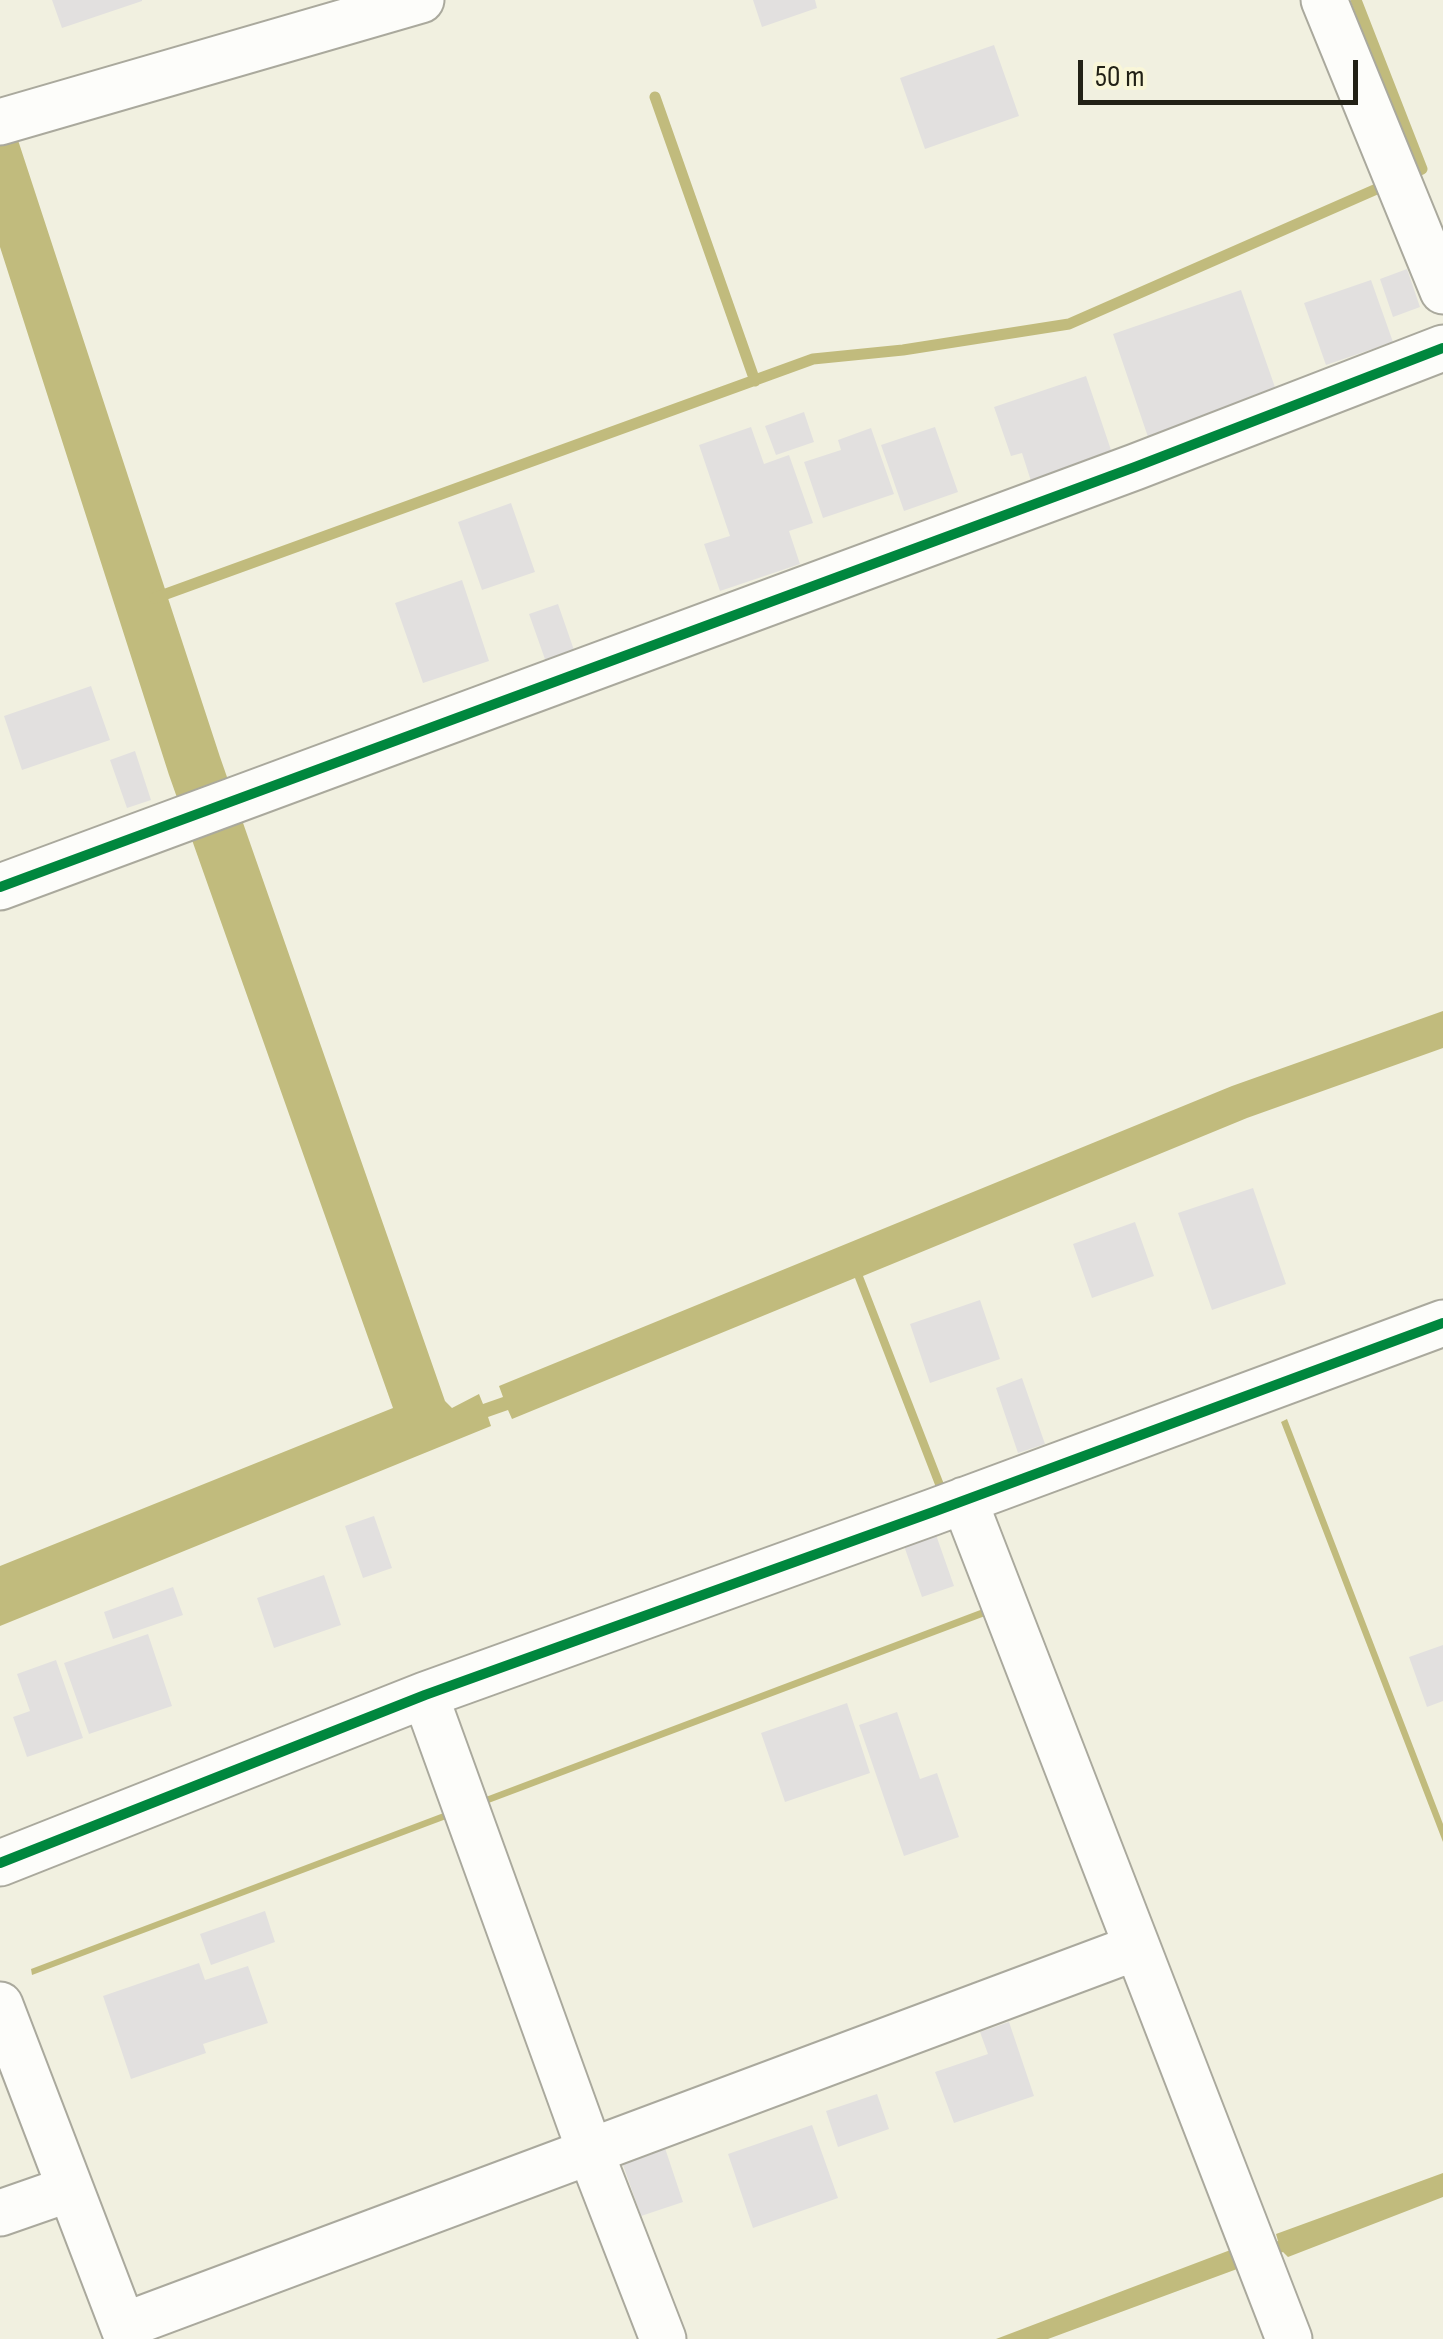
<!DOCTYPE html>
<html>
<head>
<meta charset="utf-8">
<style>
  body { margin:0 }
  #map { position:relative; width:1443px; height:2339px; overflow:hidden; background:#f1f0e0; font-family:"Sofia Sans Condensed",sans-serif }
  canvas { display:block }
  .scale { position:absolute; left:1078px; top:60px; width:280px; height:45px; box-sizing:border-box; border:5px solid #222116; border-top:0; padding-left:12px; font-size:30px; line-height:35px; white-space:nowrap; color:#222116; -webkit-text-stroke:8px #f9f6d8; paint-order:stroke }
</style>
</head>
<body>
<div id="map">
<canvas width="1443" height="2339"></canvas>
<div class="scale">50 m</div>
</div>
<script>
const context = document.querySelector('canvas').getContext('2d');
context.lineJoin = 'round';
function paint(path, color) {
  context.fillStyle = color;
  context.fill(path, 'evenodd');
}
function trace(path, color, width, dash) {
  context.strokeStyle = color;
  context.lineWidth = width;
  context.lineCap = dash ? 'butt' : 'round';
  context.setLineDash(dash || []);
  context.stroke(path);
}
const water = new Path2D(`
  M 0,110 L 16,134 L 220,757 L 445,1401 L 452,1408 L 479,1394 L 483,1404 L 503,1397 L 499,1386 L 1232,1086 L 1443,1011 L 1443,1048 L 1247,1118 L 863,1276 L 1243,2253 L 1278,2241 L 1276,2234 L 1443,2173 L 1443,2197 L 1288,2257 L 1283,2252 L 1048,2339 L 996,2339 L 1233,2249 L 985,1616 L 32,1975 L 31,1969 L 983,1609 L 855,1278 L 512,1419 L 508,1410 L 488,1417 L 491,1426 L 0,1626 L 0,1566 L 393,1408 L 169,775 L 0,247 Z
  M 1287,1419 L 1443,1824 L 1443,1842 L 1281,1422 Z`);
const stream = new Path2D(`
  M 1356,0 L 1422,169 L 1405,177
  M 655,97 L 755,381
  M 155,598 L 813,359 L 903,350 L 1069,324 L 1388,184`);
const building = new Path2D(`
  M 52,0 L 142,0 L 142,1 L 62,28 Z
  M 753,0 L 815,0 L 817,8 L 762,27 Z
  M 994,45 L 1019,116 L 925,149 L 900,78 Z
  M 1407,269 L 1420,307 L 1393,317 L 1380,279 Z
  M 1371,280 L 1393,342 L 1326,365 L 1304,303 Z
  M 1241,290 L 1277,393 L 1148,437 L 1113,334 Z
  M 1086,376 L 1112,453 L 1031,481 L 1022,453 L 1011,456 L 994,407 Z
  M 804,412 L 814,442 L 776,455 L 765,426 Z
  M 751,427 L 764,464 L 789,455 L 813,523 L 789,531 L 800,564 L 720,591 L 704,544 L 730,536 L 699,445 Z
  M 935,427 L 958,492 L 904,511 L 881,445 Z
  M 871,428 L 894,494 L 823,518 L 804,462 L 841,450 L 838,440 Z
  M 511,503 L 535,572 L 482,590 L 458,522 Z
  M 462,580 L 489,661 L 423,683 L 395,603 Z
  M 558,604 L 575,653 L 546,662 L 529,614 Z
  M 91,686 L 110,740 L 22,770 L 4,716 Z
  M 135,751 L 151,800 L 127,808 L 110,760 Z
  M 1253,1188 L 1286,1284 L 1212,1310 L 1178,1213 Z
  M 1135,1222 L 1154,1276 L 1092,1298 L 1073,1244 Z
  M 980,1300 L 1000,1359 L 930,1383 L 910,1324 Z
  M 1022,1378 L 1045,1444 L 1018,1453 L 996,1388 Z
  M 374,1516 L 392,1568 L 363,1578 L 345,1526 Z
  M 935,1532 L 954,1586 L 922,1597 L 903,1543 Z
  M 324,1575 L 341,1625 L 274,1648 L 257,1598 Z
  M 173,1587 L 183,1615 L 113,1639 L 104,1612 Z
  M 148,1634 L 172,1706 L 89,1734 L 64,1663 Z
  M 1443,1645 L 1443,1701 L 1427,1707 L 1409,1657 Z
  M 56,1660 L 83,1738 L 27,1757 L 13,1717 L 30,1711 L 17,1674 Z
  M 847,1703 L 870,1773 L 785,1802 L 761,1733 Z
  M 897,1712 L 920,1779 L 937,1773 L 959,1837 L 904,1856 L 859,1725 Z
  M 265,1911 L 275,1942 L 211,1965 L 200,1934 Z
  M 199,1963 L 205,1980 L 248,1966 L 268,2023 L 203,2044 L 206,2053 L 131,2079 L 103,1996 Z
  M 1009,2022 L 1034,2096 L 954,2123 L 935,2072 L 988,2054 L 980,2032 Z
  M 877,2094 L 889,2129 L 838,2147 L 826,2111 Z
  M 812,2125 L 838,2198 L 753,2228 L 728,2154 Z
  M 665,2148 L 683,2202 L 641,2216 L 622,2162 Z`);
const minor = new Path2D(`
  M 1324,0 L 1443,291
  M 0,122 L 421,0
  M 0,887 L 1135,467 L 1443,348
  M 964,1500 L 1289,2339
  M 425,1695 L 590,2151 L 663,2339
  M 0,1863 L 425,1695 L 933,1512 L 1443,1323
  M 0,2005 L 128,2339
  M 0,2213 L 69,2189
  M 123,2326 L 1137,1947`);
const cycleway = new Path2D(`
  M 0,887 L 1135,467 L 1443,348
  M 0,1863 L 425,1695 L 933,1512 L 1443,1323`);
paint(water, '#c1bb7d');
trace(stream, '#c1bb7d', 11);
paint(building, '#e2e0df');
trace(minor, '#aaa99d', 49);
trace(minor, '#fdfdfa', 45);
trace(cycleway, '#00873e', 10);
</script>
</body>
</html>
